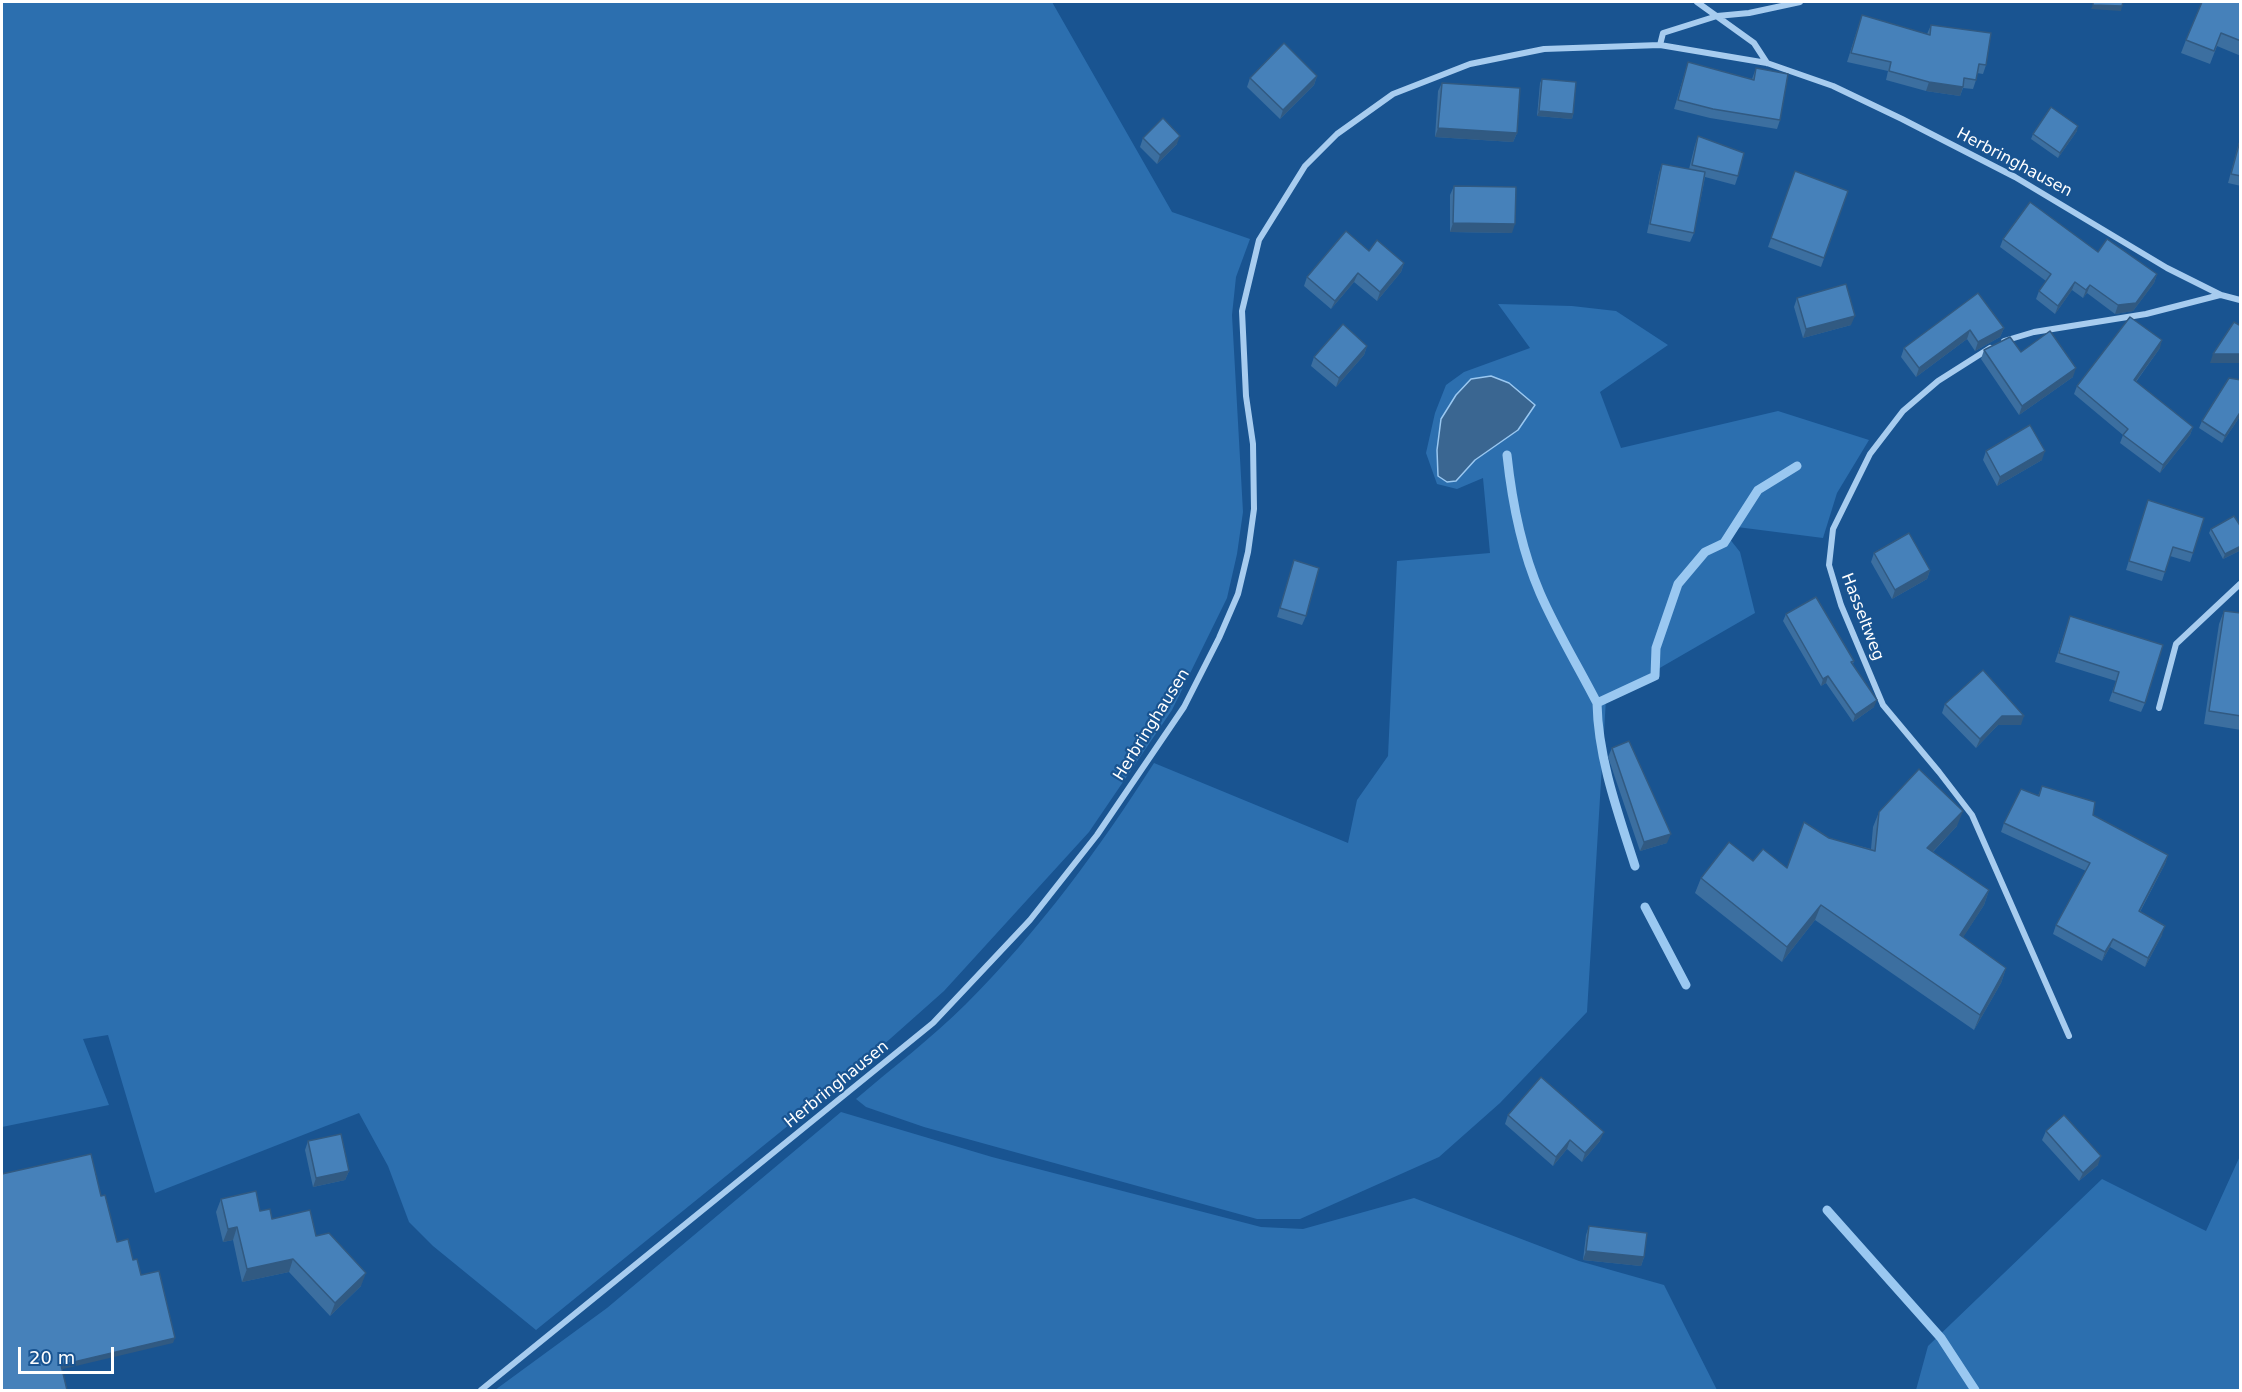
<!DOCTYPE html>
<html>
<head>
<meta charset="utf-8">
<style>
  body { margin:0 }
  #map { position:relative; width:2242px; height:1392px; overflow:hidden; background:#195491; font-family:"DejaVu Sans",sans-serif }
  canvas { display:block }
  .frame { position:absolute; inset:0; border:3px solid #fff; pointer-events:none }
  .scale { position:absolute; left:18px; top:1347px; width:96px; height:27px; box-sizing:border-box; border:3px solid #fff; border-top:0; padding-left:8px; font-size:18px; line-height:21px; white-space:nowrap; color:#fff; -webkit-text-stroke:4px #195491; paint-order:stroke }
</style>
</head>
<body>
<div id="map">
<canvas width="2242" height="1392"></canvas>
<div class="frame"></div>
<div class="scale">20 m</div>
</div>
<script>
const context = document.querySelector('canvas').getContext('2d');
context.lineJoin = 'round';
function paint(path, color) {
  context.fillStyle = color;
  context.fill(path, 'evenodd');
}
function trace(path, color, width, dash) {
  context.strokeStyle = color;
  context.lineWidth = width;
  context.lineCap = dash ? 'butt' : 'round';
  context.setLineDash(dash || []);
  context.stroke(path);
}
function label(font, color, halo, rows, align = 'center') {
  context.font = font + ' "DejaVu Sans",sans-serif';
  context.lineWidth = 4.5;
  context.setLineDash([]);
  context.textBaseline = 'middle';
  context.strokeStyle = halo;
  context.fillStyle = color;
  for (const [text, x, y, turn = 0] of rows) {
    context.save();
    context.translate(x, y);
    context.rotate((+turn || 0) * Math.PI / 180);
    context.textAlign = isNaN(turn) ? turn : align;
    if (halo) context.strokeText(text, 0, 0);
    context.fillText(text, 0, 0);
    context.restore();
  }
}
const green = new Path2D(`
  M 2,2 L 1052,2 L 1172,212 L 1250,239 L 1236,277 L 1232,315 L 1243,512 L 1237,554 L 1227,598 L 1172,710 L 1089,832 L 944,991 L 837,1086 L 536,1330 L 433,1246 L 409,1222 L 388,1166 L 359,1113 L 155,1193 L 108,1035 L 83,1039 L 109,1105 L 2,1127 Z
  M 1498,304 L 1572,306 L 1616,311 L 1668,345 L 1600,392 L 1621,448 L 1778,411 L 1869,440 L 1837,493 L 1823,538 L 1737,527 L 1729,538 L 1740,552 L 1755,613 L 1606,699 L 1587,1012 L 1500,1103 L 1439,1157 L 1300,1219 L 1257,1219 L 924,1127 L 866,1107 L 856,1099 C 892,1068 932,1038 966,1004 C 1039,931 1099,849 1154,763 L 1348,843 L 1357,800 L 1388,756 L 1397,561 L 1490,553 L 1483,478 L 1457,489 L 1437,484 L 1426,453 L 1435,413 L 1446,385 L 1464,372 L 1530,348 ZM 1491,376 L 1509,383 L 1534,405 L 1518,430 L 1475,460 L 1456,481 Z
  M 841,1112 L 992,1157 L 1261,1227 L 1303,1229 L 1414,1198 L 1579,1261 L 1664,1285 L 1717,1390 L 495,1390 L 607,1308 Z
  M 2240,1156 L 2240,1390 L 1916,1390 L 1928,1346 L 2102,1179 L 2206,1231 Z`);
const water = new Path2D(`
  M 1491,376 L 1509,383 L 1535,405 L 1518,430 L 1475,460 L 1456,481 L 1447,482 L 1438,476 L 1437,450 L 1441,419 L 1456,395 L 1471,379 Z`);
const stream = new Path2D(`
  M 1507,455 C 1512,502 1521,549 1540,593 C 1556,630 1578,666 1597,703 C 1598,758 1618,813 1635,866
  M 1597,703 L 1655,676 L 1656,648 L 1678,584 L 1705,552 L 1724,543 L 1758,490 L 1797,466
  M 1645,907 L 1686,985
  M 1827,1210 L 1941,1338 L 1975,1390`);
const street = new Path2D(`
  M 1697,2 L 1754,43 L 1767,63
  M 1660,45 L 1663,33 L 1717,16 L 1749,13 L 1800,2
  M 2004,341 L 2034,332 L 2146,314 L 2220,295
  M 1990,348 L 1938,381 L 1903,411 L 1870,454 L 1833,529 L 1829,565 L 1841,605 L 1883,705 L 1939,772 L 1972,815 L 2069,1036
  M 2159,708 L 2176,644 L 2240,584
  M 481,1390 L 933,1023 L 1030,920 L 1097,835 L 1184,707 L 1219,638 L 1238,594 L 1248,552 L 1254,509 L 1253,444 L 1246,396 L 1242,311 L 1259,240 L 1305,166 L 1337,134 L 1393,94 L 1470,64 L 1544,49 L 1660,45 L 1767,63 L 1833,86 L 1902,119 L 2015,177 L 2167,268 L 2221,295 L 2240,300`);
const wall = new Path2D(`
  M 2241,2 L 2241,56 L 2217,46 L 2210,64 L 2181,53 L 2186,40 Z
  M 1859,24 L 1927,34 L 1931,25 L 1986,65 L 1983,74 L 1977,73 L 1976,80 L 1973,89 L 1963,88 L 1960,96 L 1926,91 L 1886,80 L 1888,71 L 1847,62 Z
  M 1688,62 L 1752,79 L 1756,68 L 1780,120 L 1777,129 L 1710,118 L 1674,109 Z
  M 1317,76 L 1314,85 L 1280,119 L 1247,87 L 1250,78 Z
  M 1542,79 L 1573,114 L 1572,119 L 1537,116 L 1540,83 Z
  M 1442,83 L 1517,133 L 1513,142 L 1435,137 L 1438,91 Z
  M 2077,131 L 2058,158 L 2031,139 L 2033,134 Z
  M 2241,135 L 2241,186 L 2228,183 Z
  M 1698,136 L 1738,176 L 1735,185 L 1705,177 L 1694,233 L 1690,242 L 1647,233 L 1659,173 L 1662,164 L 1689,169 L 1695,145 Z
  M 1143,138 L 1177,144 L 1157,164 L 1140,147 Z
  M 1795,171 L 1848,191 L 1821,267 L 1768,247 Z
  M 1454,186 L 1512,233 L 1450,232 L 1450,195 Z
  M 2003,239 L 2098,252 L 2157,274 L 2154,283 L 2133,311 L 2115,314 L 2087,293 L 2083,298 L 2072,290 L 2055,314 L 2036,299 L 2039,291 L 2046,281 L 2000,247 Z
  M 1369,251 L 1404,263 L 1401,272 L 1377,301 L 1354,282 L 1331,309 L 1304,286 L 1307,277 Z
  M 1978,293 L 2004,328 L 2000,337 L 1975,351 L 1967,339 L 1916,377 L 1901,357 L 1904,348 Z
  M 1797,298 L 1851,325 L 1803,338 L 1794,307 Z
  M 1367,346 L 1364,355 L 1336,387 L 1311,366 L 1314,357 Z
  M 2160,348 L 2136,382 L 2193,427 L 2190,435 L 2160,473 L 2120,443 L 2123,435 L 2074,394 L 2077,386 Z
  M 1984,350 L 2073,377 L 2019,415 L 1981,359 Z
  M 2241,380 L 2241,415 L 2222,443 L 2199,428 L 2202,421 Z
  M 1986,451 L 2042,460 L 1997,486 L 1983,460 Z
  M 2145,509 L 2193,553 L 2190,562 L 2170,556 L 2162,581 L 2126,570 Z
  M 2241,527 L 2241,550 L 2223,559 L 2209,533 L 2211,529 Z
  M 1874,553 L 1930,570 L 1927,579 L 1892,599 L 1871,562 Z
  M 1294,560 L 1306,616 L 1302,625 L 1277,617 Z
  M 2224,611 L 2241,613 L 2241,730 L 2204,724 L 2219,624 Z
  M 1786,614 L 1854,661 L 1853,664 L 1874,707 L 1853,722 L 1826,683 L 1821,686 L 1783,621 Z
  M 2070,616 L 2145,703 L 2141,712 L 2109,701 L 2116,681 L 2055,662 Z
  M 1945,704 L 2021,725 L 1998,725 L 1976,748 L 1942,713 Z
  M 1612,748 L 1667,843 L 1640,851 L 1608,757 Z
  M 2042,786 L 2093,815 L 2168,855 L 2165,864 L 2140,912 L 2162,935 L 2145,967 L 2110,947 L 2102,961 L 2053,934 L 2056,925 L 2086,871 L 2001,832 L 2004,823 L 2038,796 Z
  M 1879,812 L 1957,826 L 1933,852 L 1989,890 L 1984,905 L 1963,937 L 2006,968 L 2001,983 L 1974,1030 L 1815,920 L 1782,962 L 1695,893 L 1701,878 L 1753,861 L 1787,868 L 1829,838 L 1871,849 L 1873,827 Z
  M 1508,1115 L 1600,1141 L 1582,1162 L 1567,1149 L 1553,1166 L 1505,1124 Z
  M 2046,1131 L 2098,1165 L 2079,1181 L 2042,1140 Z
  M 308,1141 L 349,1171 L 345,1180 L 313,1187 L 305,1150 Z
  M 221,1199 L 260,1211 L 272,1219 L 316,1236 L 361,1286 L 330,1316 L 289,1272 L 242,1282 L 233,1240 L 223,1242 L 216,1212 Z
  M 1589,1226 L 1644,1257 L 1641,1266 L 1583,1260 L 1586,1235 Z`);
const shadedWall = new Path2D(`
  M 2093,5 L 2122,6 L 2121,11 L 2091,9 Z
  M 1317,76 L 1314,85 L 1280,119 L 1283,110 Z
  M 1929,82 L 1963,87 L 1960,96 L 1926,91 Z
  M 1539,111 L 1573,114 L 1572,119 L 1537,116 Z
  M 2078,126 L 2077,131 L 2058,158 L 2060,153 Z
  M 1438,128 L 1517,133 L 1513,142 L 1435,137 Z
  M 1180,136 L 1177,144 L 1157,164 L 1160,155 Z
  M 1453,223 L 1515,224 L 1512,233 L 1450,232 Z
  M 1404,263 L 1401,272 L 1377,301 L 1380,292 Z
  M 1358,273 L 1354,282 L 1331,309 L 1335,301 Z
  M 2157,274 L 2154,283 L 2133,311 L 2115,314 L 2118,305 Z
  M 2075,282 L 2072,290 L 2055,314 L 2058,306 Z
  M 2090,285 L 2087,293 L 2083,298 L 2086,290 Z
  M 1855,316 L 1851,325 L 1803,338 L 1806,329 Z
  M 2004,328 L 2000,337 L 1975,351 L 1978,342 Z
  M 1970,330 L 1967,339 L 1916,377 L 1919,368 Z
  M 2162,340 L 2160,348 L 2131,388 L 2134,380 Z
  M 1367,346 L 1364,355 L 1336,387 L 1339,378 Z
  M 2213,354 L 2241,354 L 2241,363 L 2210,363 Z
  M 2076,368 L 2073,377 L 2019,415 L 2022,406 Z
  M 2241,411 L 2241,415 L 2222,443 L 2225,436 Z
  M 2193,427 L 2190,435 L 2160,473 L 2163,465 Z
  M 2045,451 L 2042,460 L 1997,486 L 2000,477 Z
  M 2241,546 L 2241,550 L 2223,559 L 2225,554 Z
  M 1930,570 L 1927,579 L 1892,599 L 1895,590 Z
  M 1828,676 L 1826,683 L 1821,686 L 1823,679 Z
  M 1877,700 L 1874,707 L 1853,722 L 1855,715 Z
  M 2002,716 L 2024,716 L 2021,725 L 1998,725 L 1976,748 L 1980,739 Z
  M 1963,811 L 1957,826 L 1922,863 L 1927,848 Z
  M 1671,834 L 1667,843 L 1640,851 L 1644,842 Z
  M 2168,855 L 2165,864 L 2135,920 L 2139,911 Z
  M 1989,890 L 1984,905 L 1955,950 L 1960,935 Z
  M 1821,905 L 1815,920 L 1782,962 L 1787,947 Z
  M 2165,926 L 2162,935 L 2145,967 L 2148,958 Z
  M 2113,939 L 2110,947 L 2102,961 L 2105,952 Z
  M 2006,968 L 2001,983 L 1974,1030 L 1980,1015 Z
  M 1604,1132 L 1600,1141 L 1582,1162 L 1585,1153 Z
  M 1570,1140 L 1567,1149 L 1553,1166 L 1556,1157 Z
  M 2101,1156 L 2098,1165 L 2079,1181 L 2083,1173 Z
  M 349,1171 L 345,1180 L 313,1187 L 316,1178 Z
  M 237,1227 L 233,1240 L 223,1242 L 228,1229 Z
  M 1586,1251 L 1644,1257 L 1641,1266 L 1583,1260 Z
  M 293,1259 L 289,1272 L 242,1282 L 247,1269 Z
  M 366,1273 L 361,1286 L 330,1316 L 335,1303 Z
  M 175,1338 L 173,1343 L 59,1370 L 61,1365 Z`);
const building = new Path2D(`
  M 2093,2 L 2123,2 L 2122,6 L 2093,5 Z
  M 2202,2 L 2241,2 L 2241,41 L 2221,33 L 2214,51 L 2186,40 Z
  M 1862,15 L 1930,35 L 1931,25 L 1991,33 L 1986,65 L 1979,64 L 1976,80 L 1964,78 L 1963,87 L 1929,82 L 1889,71 L 1891,62 L 1851,53 Z
  M 1284,43 L 1317,76 L 1283,110 L 1250,78 Z
  M 1688,62 L 1754,80 L 1756,68 L 1788,74 L 1780,120 L 1713,109 L 1678,100 Z
  M 1542,79 L 1576,82 L 1573,114 L 1539,111 Z
  M 1442,83 L 1520,88 L 1517,133 L 1438,128 Z
  M 2051,107 L 2078,126 L 2060,153 L 2033,134 Z
  M 1163,118 L 1180,136 L 1160,155 L 1143,138 Z
  M 1698,136 L 1744,153 L 1738,176 L 1692,165 Z
  M 2241,137 L 2241,176 L 2231,174 Z
  M 1662,164 L 1705,172 L 1694,233 L 1650,224 Z
  M 1795,171 L 1848,191 L 1824,258 L 1771,238 Z
  M 1454,186 L 1516,187 L 1515,224 L 1453,223 Z
  M 2030,202 L 2098,252 L 2107,239 L 2157,274 L 2136,303 L 2118,305 L 2090,285 L 2086,290 L 2075,282 L 2058,306 L 2039,291 L 2051,274 L 2003,239 Z
  M 1346,231 L 1369,251 L 1377,240 L 1404,263 L 1380,292 L 1358,273 L 1335,301 L 1307,277 Z
  M 1846,284 L 1855,316 L 1806,329 L 1797,298 Z
  M 1978,293 L 2004,328 L 1978,342 L 1970,330 L 1919,368 L 1904,348 Z
  M 2130,317 L 2162,340 L 2134,380 L 2193,427 L 2163,465 L 2123,435 L 2128,429 L 2077,386 Z
  M 2234,322 L 2241,326 L 2241,354 L 2213,354 Z
  M 1343,324 L 1367,346 L 1339,378 L 1314,357 Z
  M 2050,331 L 2076,368 L 2022,406 L 1984,350 L 2010,337 L 2021,352 Z
  M 2229,378 L 2241,380 L 2241,411 L 2225,436 L 2202,421 Z
  M 2030,425 L 2045,451 L 2000,477 L 1986,451 Z
  M 2148,500 L 2204,518 L 2193,553 L 2173,547 L 2165,572 L 2129,561 Z
  M 2234,516 L 2241,527 L 2241,546 L 2225,554 L 2211,529 Z
  M 1909,533 L 1930,570 L 1895,590 L 1874,553 Z
  M 1294,560 L 1319,568 L 1306,616 L 1280,608 Z
  M 1816,597 L 1854,661 L 1851,662 L 1877,700 L 1855,715 L 1828,676 L 1823,679 L 1786,614 Z
  M 2224,611 L 2241,613 L 2241,716 L 2209,711 Z
  M 2070,616 L 2163,645 L 2145,703 L 2113,692 L 2119,672 L 2059,653 Z
  M 1983,670 L 2024,716 L 2002,716 L 1980,739 L 1945,704 Z
  M 1629,741 L 1671,834 L 1644,842 L 1612,748 Z
  M 1919,769 L 1963,811 L 1927,848 L 1989,890 L 1960,935 L 2006,968 L 1980,1015 L 1821,905 L 1787,947 L 1701,878 L 1729,842 L 1753,861 L 1763,849 L 1787,868 L 1804,822 L 1829,838 L 1875,851 L 1879,812 Z
  M 2042,786 L 2095,802 L 2093,815 L 2168,855 L 2139,911 L 2165,926 L 2148,958 L 2113,939 L 2105,952 L 2056,925 L 2090,863 L 2004,823 L 2021,789 L 2039,796 Z
  M 1541,1077 L 1604,1132 L 1585,1153 L 1570,1140 L 1556,1157 L 1508,1115 Z
  M 2064,1115 L 2101,1156 L 2083,1173 L 2046,1131 Z
  M 341,1134 L 349,1171 L 316,1178 L 308,1141 Z
  M 91,1154 L 101,1196 L 105,1195 L 117,1242 L 128,1239 L 133,1260 L 137,1259 L 141,1275 L 159,1271 L 175,1338 L 61,1365 L 67,1390 L 2,1390 L 2,1174 Z
  M 256,1191 L 260,1211 L 270,1209 L 272,1219 L 310,1210 L 316,1236 L 329,1233 L 366,1273 L 335,1303 L 293,1259 L 247,1269 L 237,1227 L 228,1229 L 221,1199 Z
  M 1589,1226 L 1647,1233 L 1644,1257 L 1586,1251 Z`);
const streetNames = [
  ["Herbringhausen",2014,163,28],
  ["Hasseltweg",1862,617,69],
  ["Herbringhausen",1152,725,-58],
  ["Herbringhausen",837,1085,-39]
];
paint(green, '#2c6faf');
paint(water, '#3a6691');
trace(water, '#9ac8f1', 1.5);
trace(stream, '#9ac8f1', 9);
trace(street, '#a7ccef', 6);
paint(wall, '#3c6fa0');
paint(shadedWall, '#315a82');
paint(building, '#4681ba');
trace(building, '#315a82', 1.5);
label('16px', '#fff', '#195491', streetNames);
</script>
</body>
</html>
